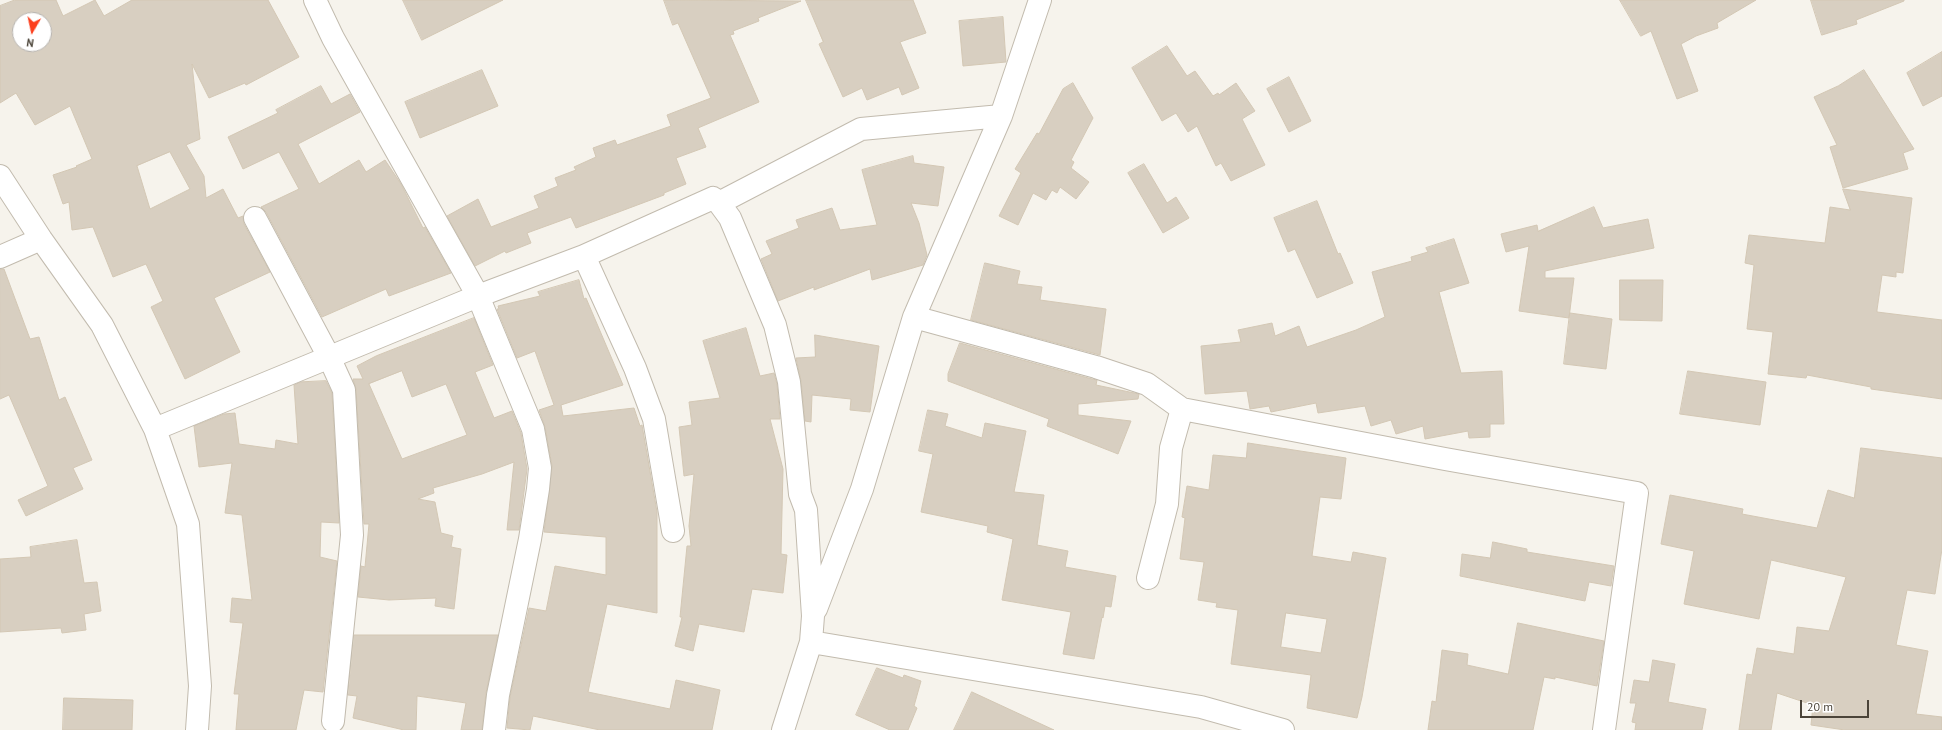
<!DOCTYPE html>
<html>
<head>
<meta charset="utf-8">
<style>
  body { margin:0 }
  #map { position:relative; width:1942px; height:730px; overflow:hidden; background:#f6f3ec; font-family:"PT Sans",sans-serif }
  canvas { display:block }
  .north { position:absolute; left:12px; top:12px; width:40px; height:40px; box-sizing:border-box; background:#fff; border:1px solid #b7b4b0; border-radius:50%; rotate:189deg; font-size:11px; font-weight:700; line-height:16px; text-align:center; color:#4b4439 }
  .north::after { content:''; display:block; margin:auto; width:14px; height:18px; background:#fc3f1d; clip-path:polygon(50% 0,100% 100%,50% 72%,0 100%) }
  .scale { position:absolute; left:1800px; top:700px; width:69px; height:18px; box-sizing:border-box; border:2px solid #4b4439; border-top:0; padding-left:5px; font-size:12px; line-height:14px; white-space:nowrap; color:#4b4439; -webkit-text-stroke:3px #fff; paint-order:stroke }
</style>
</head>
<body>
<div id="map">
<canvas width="1942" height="730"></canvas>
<div class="north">N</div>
<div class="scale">20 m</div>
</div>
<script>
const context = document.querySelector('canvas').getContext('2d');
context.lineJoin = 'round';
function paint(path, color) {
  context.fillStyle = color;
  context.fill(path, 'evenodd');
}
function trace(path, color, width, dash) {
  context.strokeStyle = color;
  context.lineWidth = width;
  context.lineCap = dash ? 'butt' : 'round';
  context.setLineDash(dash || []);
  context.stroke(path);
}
const building = new Path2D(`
  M 15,0 L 56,0 L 63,16 L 95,0 L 104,16 L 132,0 L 268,0 L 299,57 L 246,85 L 245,83 L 209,98 L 192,64 L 200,139 L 186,145 L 204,176 L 206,198 L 223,189 L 238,218 L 243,216 L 244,224 L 270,272 L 214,298 L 240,352 L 185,379 L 151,307 L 163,301 L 146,264 L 113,277 L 93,227 L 72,230 L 69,202 L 63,204 L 53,175 L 77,167 L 76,166 L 92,159 L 70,106 L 35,125 L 16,93 L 0,103 L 0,6 ZM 20,20 L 44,20 L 44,44 L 20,44 ZM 170,152 L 190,189 L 150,209 L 137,166 Z
  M 403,0 L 503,0 L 422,40 Z
  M 664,0 L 801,1 L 758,18 L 759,21 L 733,31 L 734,34 L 730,35 L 759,102 L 698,128 L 706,147 L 676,158 L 686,184 L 664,193 L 664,195 L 576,228 L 571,217 L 527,233 L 531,243 L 506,253 L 505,251 L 475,266 L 447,216 L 478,199 L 491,227 L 539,208 L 534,196 L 558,186 L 555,178 L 576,170 L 574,167 L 596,157 L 593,148 L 615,140 L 617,145 L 671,126 L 667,115 L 711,98 L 678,23 L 673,25 Z
  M 806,0 L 913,0 L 926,33 L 900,42 L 919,88 L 902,95 L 899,87 L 867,100 L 862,88 L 843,97 L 819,44 L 823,42 Z
  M 1620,0 L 1756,0 L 1717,23 L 1718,28 L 1696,36 L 1681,44 L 1698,91 L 1677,99 L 1651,31 L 1641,36 Z
  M 1811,0 L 1904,0 L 1904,1 L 1856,20 L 1857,24 L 1822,35 Z
  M 1003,17 L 1006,62 L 963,66 L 959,21 Z
  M 1167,46 L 1187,76 L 1195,71 L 1213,96 L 1218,93 L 1219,95 L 1236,83 L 1255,111 L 1242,119 L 1265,165 L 1231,181 L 1221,163 L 1216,166 L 1197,126 L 1188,132 L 1176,113 L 1162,121 L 1132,68 Z
  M 1942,52 L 1942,96 L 1923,106 L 1907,73 Z
  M 482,70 L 498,106 L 420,138 L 405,102 Z
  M 1864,70 L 1914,149 L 1903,153 L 1908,169 L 1843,188 L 1830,147 L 1837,145 L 1814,97 L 1838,86 Z
  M 1289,77 L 1311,121 L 1289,132 L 1267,89 Z
  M 1073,83 L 1093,118 L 1071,160 L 1074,162 L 1071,168 L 1089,182 L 1076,199 L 1060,187 L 1057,193 L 1052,190 L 1046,200 L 1033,193 L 1018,225 L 999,216 L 1021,173 L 1015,169 L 1037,133 L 1039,134 L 1063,89 Z
  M 321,86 L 331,104 L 350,94 L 360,112 L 298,144 L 319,184 L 359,160 L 366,172 L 385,160 L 401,184 L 423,228 L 425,227 L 451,273 L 389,296 L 386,289 L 322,317 L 266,212 L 261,207 L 299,189 L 279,152 L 243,169 L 228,137 L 278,113 L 276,110 Z
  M 913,156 L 914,163 L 944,167 L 938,206 L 911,203 L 919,223 L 927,255 L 923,265 L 872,280 L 870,269 L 814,290 L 814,287 L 778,301 L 761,259 L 772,254 L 766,241 L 799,228 L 796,220 L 832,208 L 840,230 L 877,225 L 862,170 Z
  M 1144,164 L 1167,203 L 1176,197 L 1189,218 L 1163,233 L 1128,173 Z
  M 1843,189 L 1912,198 L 1903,273 L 1896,272 L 1896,277 L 1882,275 L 1877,310 L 1877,312 L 1942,320 L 1942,399 L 1871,389 L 1871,387 L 1807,375 L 1806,378 L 1768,374 L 1773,332 L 1747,329 L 1754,265 L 1745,263 L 1749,235 L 1825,243 L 1830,207 L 1850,210 Z
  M 1317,201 L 1338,254 L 1340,253 L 1353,283 L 1317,298 L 1295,249 L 1288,252 L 1274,218 Z
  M 1594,207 L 1603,228 L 1648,219 L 1654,248 L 1545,271 L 1545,278 L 1574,278 L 1569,318 L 1519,311 L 1529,246 L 1506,252 L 1501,234 L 1537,225 L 1538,231 Z
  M 1454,239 L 1469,283 L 1439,292 L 1461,373 L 1502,371 L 1504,424 L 1490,424 L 1490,437 L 1469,438 L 1468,431 L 1425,439 L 1423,426 L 1396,434 L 1391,420 L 1371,426 L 1365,406 L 1318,413 L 1316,403 L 1271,412 L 1269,406 L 1250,409 L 1247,391 L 1205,394 L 1201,346 L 1241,342 L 1238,330 L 1272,323 L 1275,336 L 1299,326 L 1307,347 L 1356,330 L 1385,317 L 1372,272 L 1412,261 L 1411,257 L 1428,252 L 1426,248 Z
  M 985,263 L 1020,271 L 1017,284 L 1042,287 L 1040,300 L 1106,309 L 1100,355 L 971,320 Z
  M 0,269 L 4,269 L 30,339 L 39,337 L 59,400 L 65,397 L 92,460 L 73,468 L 83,489 L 26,516 L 18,500 L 48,486 L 9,395 L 0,399 Z
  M 579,280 L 584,299 L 586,298 L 623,385 L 561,405 L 563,416 L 634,408 L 640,426 L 642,425 L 657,512 L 657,613 L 607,604 L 588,692 L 670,709 L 676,680 L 720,690 L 712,730 L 600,730 L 533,716 L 530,730 L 507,728 L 510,697 L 529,608 L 546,611 L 555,566 L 606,575 L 606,537 L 544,532 L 552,466 L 545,427 L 539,410 L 554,405 L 535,351 L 517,358 L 497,309 L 499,309 L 498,306 L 540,296 L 538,292 Z
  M 1620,280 L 1663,280 L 1662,321 L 1620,320 Z
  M 1570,313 L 1612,319 L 1606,369 L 1564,364 Z
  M 474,318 L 493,365 L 475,372 L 494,418 L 512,411 L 521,433 L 527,469 L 519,530 L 507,530 L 514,462 L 482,474 L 433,488 L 434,493 L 418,499 L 435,502 L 441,533 L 453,536 L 451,547 L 461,549 L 454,609 L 435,606 L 436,598 L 389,600 L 358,597 L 361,566 L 365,567 L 369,524 L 364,524 L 356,389 L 353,379 L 363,379 L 357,366 L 376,356 ZM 402,371 L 412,397 L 446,384 L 467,435 L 402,459 L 369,384 Z
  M 746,328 L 760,376 L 774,373 L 777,384 L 780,419 L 770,419 L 783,469 L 781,554 L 787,555 L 783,593 L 752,589 L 744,632 L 699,624 L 693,651 L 675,646 L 682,617 L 680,617 L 687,546 L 691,546 L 689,526 L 694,474 L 684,476 L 679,427 L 692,425 L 689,402 L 720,398 L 703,341 Z
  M 815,335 L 879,346 L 870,412 L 850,410 L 851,399 L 812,395 L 811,422 L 805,421 L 801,381 L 796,358 L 815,357 Z
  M 960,343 L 1092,379 L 1097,380 L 1096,385 L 1139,394 L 1138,399 L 1078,404 L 1078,415 L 1131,421 L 1118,454 L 1047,426 L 1049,419 L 948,381 L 948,374 Z
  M 1688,371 L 1766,382 L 1760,425 L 1680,414 Z
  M 326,381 L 332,393 L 339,523 L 321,522 L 320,557 L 337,561 L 323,692 L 304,690 L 296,730 L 236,730 L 239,694 L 234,694 L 243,623 L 230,622 L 232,598 L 252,600 L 242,515 L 225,513 L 232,463 L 199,467 L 194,426 L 224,414 L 235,413 L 239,444 L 275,449 L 276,440 L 298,444 L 294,385 L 301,382 Z
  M 928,410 L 948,414 L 945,426 L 982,438 L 985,423 L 1026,431 L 1014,492 L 1044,495 L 1037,545 L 1068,551 L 1065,567 L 1116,576 L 1111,607 L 1105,606 L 1103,618 L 1102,617 L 1094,659 L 1063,654 L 1071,612 L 1002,600 L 1013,539 L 987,532 L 988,526 L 921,512 L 933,454 L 919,451 Z
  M 1248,443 L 1346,458 L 1341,499 L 1320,497 L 1312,556 L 1351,562 L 1353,552 L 1386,558 L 1362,697 L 1357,718 L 1307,708 L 1311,675 L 1231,664 L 1238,610 L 1216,607 L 1217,603 L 1198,600 L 1204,562 L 1180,559 L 1185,518 L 1182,517 L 1187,486 L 1209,490 L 1213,455 L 1246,458 ZM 1286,613 L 1327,619 L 1321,653 L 1281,647 Z
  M 1861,448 L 1942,458 L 1942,549 L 1935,594 L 1907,590 L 1896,645 L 1928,651 L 1916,714 L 1942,717 L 1942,730 L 1845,730 L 1811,725 L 1813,705 L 1777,693 L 1771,730 L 1739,730 L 1747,674 L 1752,675 L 1757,648 L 1794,654 L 1797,627 L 1829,631 L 1846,577 L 1771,560 L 1759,619 L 1684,604 L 1694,551 L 1661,544 L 1670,495 L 1743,509 L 1742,514 L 1817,528 L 1828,490 L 1854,498 Z
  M 77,540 L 84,583 L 97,582 L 101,611 L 84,614 L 86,630 L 62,633 L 61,628 L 0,632 L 0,559 L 31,557 L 30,547 Z
  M 1493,542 L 1527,549 L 1527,552 L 1614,566 L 1611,586 L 1589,582 L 1585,601 L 1460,576 L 1462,554 L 1490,558 Z
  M 1518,623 L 1604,641 L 1597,686 L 1555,677 L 1555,679 L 1544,677 L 1533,730 L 1428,730 L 1432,701 L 1436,702 L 1442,650 L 1468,654 L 1467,665 L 1508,674 Z
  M 354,635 L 498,635 L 486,693 L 482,730 L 461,730 L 466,703 L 417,696 L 416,730 L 404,730 L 353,718 L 357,696 L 348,695 Z
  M 1653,660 L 1675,664 L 1668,702 L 1706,709 L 1702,730 L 1635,730 L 1636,723 L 1632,722 L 1636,703 L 1630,703 L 1634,680 L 1649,682 Z
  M 877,668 L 903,678 L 904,675 L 921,681 L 914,706 L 917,708 L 908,730 L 890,730 L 856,715 Z
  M 972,692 L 1054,730 L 954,730 Z
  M 64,698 L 133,700 L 132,730 L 63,730 Z`);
const minor = new Path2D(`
  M 315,0 L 333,38 L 478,296 L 533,429 L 540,468 L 538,489 L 530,539 L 498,695 L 494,730
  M 0,176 L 41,239 L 102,325 L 155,429 L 188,524 L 200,686 L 197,730
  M 719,203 L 861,129 L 1001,116
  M 255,218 L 329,357 L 344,390 L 352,535 L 333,721
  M 584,256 L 635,368 L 654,419 L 673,531
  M 0,257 L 41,239
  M 914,317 L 1096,367 L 1147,384 L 1182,409 L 1445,459 L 1637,493 L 1604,730
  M 155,429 L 478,296 L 584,256 L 713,198 L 719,203 L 730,218 L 775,325 L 789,382 L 800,494 L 806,510 L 813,616 L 811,642 L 783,730
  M 1148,578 L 1167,504 L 1171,448 L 1182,409
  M 816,609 L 862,489 L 914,317 L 1001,116 L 1040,0
  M 811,642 L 1201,707 L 1283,730`);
paint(building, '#d8cfc1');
trace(building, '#d3c7b4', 1);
trace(minor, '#c2bbae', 24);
trace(minor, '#fff', 22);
</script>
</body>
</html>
